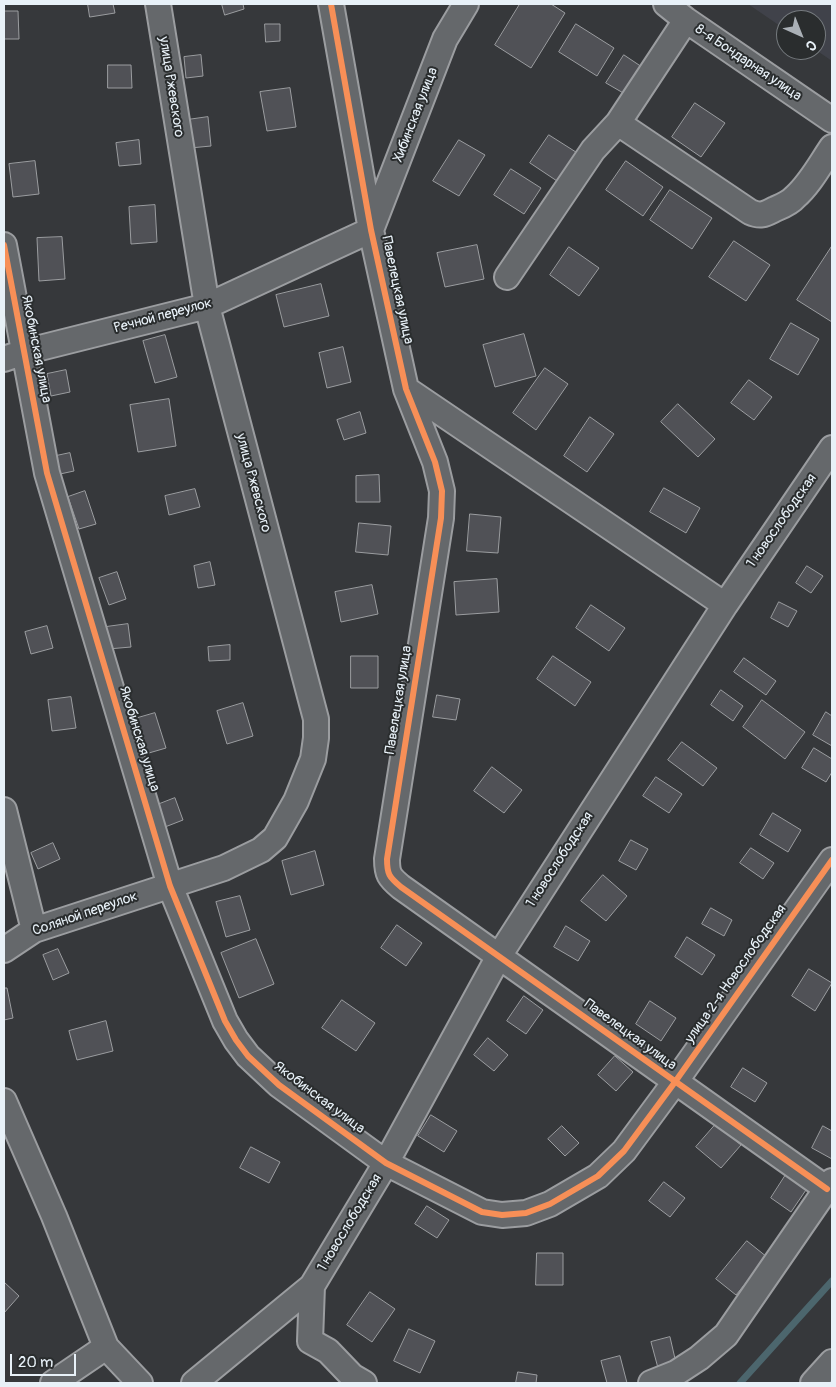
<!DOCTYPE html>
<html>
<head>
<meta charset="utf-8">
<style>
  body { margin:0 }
  #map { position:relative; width:836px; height:1387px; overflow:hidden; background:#36383b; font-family:Pangolin,sans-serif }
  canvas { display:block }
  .frame { position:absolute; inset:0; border:5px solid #e8f1f8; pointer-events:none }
  .north { position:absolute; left:776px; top:10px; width:50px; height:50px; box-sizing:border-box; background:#2a2d2e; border:1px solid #767b7f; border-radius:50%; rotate:136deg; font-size:14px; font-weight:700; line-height:20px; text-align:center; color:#e8f1f8 }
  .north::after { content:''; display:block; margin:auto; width:18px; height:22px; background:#aab0b6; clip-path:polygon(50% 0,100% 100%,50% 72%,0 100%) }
  .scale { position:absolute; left:10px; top:1354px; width:66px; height:22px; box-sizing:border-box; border:2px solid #e8f1f8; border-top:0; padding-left:6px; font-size:15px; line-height:18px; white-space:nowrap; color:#e8f1f8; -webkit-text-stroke:4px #2a2d2e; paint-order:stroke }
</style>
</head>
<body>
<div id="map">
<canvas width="836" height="1387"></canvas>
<div class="frame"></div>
<div class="north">С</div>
<div class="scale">20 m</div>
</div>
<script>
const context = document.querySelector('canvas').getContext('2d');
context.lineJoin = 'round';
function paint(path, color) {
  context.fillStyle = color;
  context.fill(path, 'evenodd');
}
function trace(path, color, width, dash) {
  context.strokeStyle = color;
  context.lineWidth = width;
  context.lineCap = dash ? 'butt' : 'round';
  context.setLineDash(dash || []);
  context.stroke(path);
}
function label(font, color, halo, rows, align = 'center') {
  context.font = font + ' Pangolin,sans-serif';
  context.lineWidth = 4;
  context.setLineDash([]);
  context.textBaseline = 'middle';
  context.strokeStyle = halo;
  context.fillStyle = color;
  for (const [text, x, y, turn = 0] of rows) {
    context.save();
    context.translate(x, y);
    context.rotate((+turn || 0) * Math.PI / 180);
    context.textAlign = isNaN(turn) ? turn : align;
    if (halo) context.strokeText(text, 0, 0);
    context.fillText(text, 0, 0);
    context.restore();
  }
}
const built = new Path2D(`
  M 748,4 L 832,4 L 832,61 L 816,50 L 816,20 L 786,20 L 786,30 Z`);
const stream = new Path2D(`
  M 740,1383 L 832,1281`);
const building = new Path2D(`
  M 88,4 L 113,4 L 115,13 L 90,17 Z
  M 222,4 L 243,4 L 244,9 L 225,15 Z
  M 520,4 L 551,4 L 565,13 L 531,68 L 495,45 Z
  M 4,11 L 18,11 L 19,39 L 4,39 Z
  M 265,24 L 280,24 L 280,41 L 266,42 Z
  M 576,24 L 614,48 L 597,76 L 559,52 Z
  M 201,55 L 203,76 L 186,78 L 184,57 Z
  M 624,55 L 642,67 L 625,94 L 606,83 Z
  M 108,65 L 131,65 L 132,88 L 108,88 Z
  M 290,88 L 296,127 L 267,131 L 260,92 Z
  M 695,103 L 725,123 L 701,157 L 672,137 Z
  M 208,117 L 211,146 L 190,148 L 187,120 Z
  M 549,135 L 579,154 L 560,183 L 530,163 Z
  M 139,140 L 141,164 L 119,166 L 116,143 Z
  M 459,140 L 485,155 L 459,196 L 433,181 Z
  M 35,161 L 39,194 L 13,197 L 9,164 Z
  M 626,161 L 663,187 L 643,216 L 606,190 Z
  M 511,169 L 541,188 L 524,214 L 494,195 Z
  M 670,190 L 712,218 L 692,249 L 650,220 Z
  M 155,205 L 157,242 L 131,244 L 129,207 Z
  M 62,237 L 65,279 L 39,281 L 37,238 Z
  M 734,241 L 770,265 L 746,301 L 709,277 Z
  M 477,245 L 484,279 L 445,287 L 437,253 Z
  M 832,246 L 832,322 L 797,300 Z
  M 569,247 L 599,268 L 579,296 L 550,275 Z
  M 321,284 L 329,316 L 284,327 L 276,295 Z
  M 791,323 L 819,339 L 798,375 L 770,359 Z
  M 524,334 L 536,376 L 495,387 L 483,345 Z
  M 165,335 L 177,377 L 155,383 L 143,341 Z
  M 343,347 L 351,382 L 327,388 L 319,353 Z
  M 545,368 L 568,384 L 536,430 L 513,413 Z
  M 66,370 L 70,392 L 51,396 L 47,374 Z
  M 749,380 L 772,397 L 754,420 L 731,403 Z
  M 169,399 L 176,446 L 138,452 L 130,405 Z
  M 678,404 L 715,439 L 698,457 L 661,422 Z
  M 360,412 L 366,433 L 344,440 L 337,420 Z
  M 590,417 L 614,434 L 587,472 L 564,456 Z
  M 70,453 L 74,471 L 60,474 L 56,456 Z
  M 379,475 L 380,502 L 356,502 L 356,476 Z
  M 664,488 L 700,508 L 686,533 L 650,512 Z
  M 195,489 L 200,507 L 169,515 L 165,496 Z
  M 85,491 L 96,524 L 79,529 L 68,497 Z
  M 470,514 L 501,517 L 498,553 L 467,551 Z
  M 359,523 L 391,526 L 388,555 L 356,552 Z
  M 210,562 L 215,585 L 198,588 L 194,566 Z
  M 807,566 L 823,576 L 811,593 L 796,583 Z
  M 117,572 L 126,599 L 109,605 L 99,578 Z
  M 497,579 L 499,612 L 456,615 L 454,582 Z
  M 372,585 L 378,614 L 341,622 L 335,592 Z
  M 779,602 L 797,611 L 788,627 L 771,618 Z
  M 591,605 L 625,628 L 609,651 L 576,628 Z
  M 128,624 L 131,647 L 108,649 L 106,627 Z
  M 47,626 L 53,648 L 31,654 L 25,632 Z
  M 230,645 L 230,660 L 209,661 L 208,647 Z
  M 351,656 L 378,656 L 378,688 L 351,688 Z
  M 553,656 L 591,682 L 575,706 L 537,679 Z
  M 744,658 L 776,681 L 766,695 L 734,672 Z
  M 721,690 L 743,706 L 733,721 L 711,705 Z
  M 437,695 L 460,699 L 456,720 L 433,717 Z
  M 71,697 L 76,728 L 52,731 L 48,700 Z
  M 762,700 L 805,732 L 785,759 L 743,727 Z
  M 243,703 L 253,736 L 227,744 L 217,711 Z
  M 826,712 L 832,716 L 832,746 L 813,735 Z
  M 155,713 L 166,748 L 142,755 L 131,720 Z
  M 682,742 L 717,768 L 703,786 L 668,760 Z
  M 814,748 L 832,759 L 832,772 L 826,782 L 802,768 Z
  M 492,767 L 522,790 L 504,813 L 474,791 Z
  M 656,777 L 682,794 L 669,813 L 643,796 Z
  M 175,798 L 183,820 L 165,827 L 157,805 Z
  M 773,813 L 801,830 L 788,852 L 760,835 Z
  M 631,840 L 648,849 L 636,870 L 619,861 Z
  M 53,843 L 60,859 L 38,869 L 31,853 Z
  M 751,848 L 774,863 L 763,879 L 740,863 Z
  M 315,851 L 324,885 L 291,895 L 282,861 Z
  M 603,875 L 627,896 L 606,921 L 581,901 Z
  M 240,896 L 250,930 L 226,937 L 216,902 Z
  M 711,908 L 732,920 L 724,936 L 702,924 Z
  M 397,925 L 422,943 L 406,966 L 381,948 Z
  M 566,926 L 590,941 L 578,961 L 554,947 Z
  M 687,937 L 715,955 L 702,975 L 675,957 Z
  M 256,939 L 274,984 L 239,998 L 221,953 Z
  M 58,949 L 69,973 L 53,980 L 43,955 Z
  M 809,969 L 832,983 L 815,1011 L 792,996 Z
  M 4,988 L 7,988 L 13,1018 L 4,1020 Z
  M 524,996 L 543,1010 L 526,1034 L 507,1021 Z
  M 342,1000 L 375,1023 L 356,1051 L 322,1028 Z
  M 650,1001 L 676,1018 L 661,1041 L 636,1024 Z
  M 106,1021 L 113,1051 L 77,1060 L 69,1031 Z
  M 488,1038 L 508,1055 L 494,1071 L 474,1055 Z
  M 615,1056 L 633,1072 L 616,1091 L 598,1075 Z
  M 743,1068 L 767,1083 L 755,1102 L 731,1087 Z
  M 431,1115 L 457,1131 L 444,1152 L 418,1136 Z
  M 716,1124 L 741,1145 L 721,1168 L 696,1147 Z
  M 562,1126 L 579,1143 L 565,1156 L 548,1139 Z
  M 823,1126 L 832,1131 L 832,1159 L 812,1148 Z
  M 251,1147 L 280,1162 L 269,1183 L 240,1168 Z
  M 787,1173 L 808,1187 L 791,1212 L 771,1198 Z
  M 664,1182 L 685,1198 L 670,1217 L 649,1201 Z
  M 427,1206 L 449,1220 L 437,1238 L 415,1224 Z
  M 747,1241 L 767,1257 L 736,1295 L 716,1279 Z
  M 537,1253 L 563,1253 L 563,1285 L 536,1285 Z
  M 4,1282 L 19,1296 L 4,1313 Z
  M 370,1292 L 395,1309 L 372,1342 L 347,1325 Z
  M 409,1329 L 435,1341 L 420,1373 L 394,1361 Z
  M 670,1337 L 676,1363 L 658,1368 L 651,1342 Z
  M 620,1356 L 627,1383 L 607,1383 L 601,1361 Z
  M 518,1372 L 537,1375 L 536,1383 L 516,1383 Z`);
const minor = new Path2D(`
  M 331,4 L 371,230 L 406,389 L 435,462 L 442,491 L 441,518 L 387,859 C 387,874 389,877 401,887 L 827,1189
  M 666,4 L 686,20 L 832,120
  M 686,20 L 618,123 L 750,212 C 761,217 765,214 775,209 C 782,206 790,203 795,197 C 810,184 821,163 832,147
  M 4,245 L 47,473 L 170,886 L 225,1021 L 236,1040 L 248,1056 L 279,1085 L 386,1163 L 482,1212 L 502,1215 L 526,1213 L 550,1204 L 598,1176 L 624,1151 L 675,1082 L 832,860
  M 507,277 L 593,150 L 618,123
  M 4,359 L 24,352 L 207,306 L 371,230 L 445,39 L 466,4
  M 406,389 L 725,605
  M 4,810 L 34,930
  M 4,950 L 34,930 L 224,868 L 261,850 L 275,838 L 296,801 L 313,759 L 316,738 L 316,719 L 207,306 L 158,4
  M 4,1101 L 54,1216 L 106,1347
  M 312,1286 L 310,1341 L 328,1351 L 352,1376 L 364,1383
  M 53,1383 L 106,1347 L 140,1383
  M 194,1383 L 312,1286 L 386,1163 L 499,956 L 725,605 L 832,448
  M 651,1383 L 676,1373 L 699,1358 L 726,1335 L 832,1181
  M 813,1383 L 832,1362`);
const cycleway = new Path2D(`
  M 331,4 L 371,230 L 406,389 L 435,462 L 442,491 L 441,518 L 387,859 C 387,874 389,877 401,887 L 827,1189
  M 4,245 L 47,473 L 170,886 L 225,1021 L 236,1040 L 248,1056 L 279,1085 L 386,1163 L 482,1212 L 502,1215 L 526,1213 L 550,1204 L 598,1176 L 624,1151 L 675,1082 L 832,860`);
const streetNames = [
  ["8-я Бондарная улица",748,63,34],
  ["улица Ржевского",171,87,81],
  ["Хибинская улица",416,115,-69],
  ["Павелецкая улица",397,290,78],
  ["Речной переулок",163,316,-15],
  ["Якобинская улица",36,349,79],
  ["улица Ржевского",253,483,75],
  ["1 новослободская",782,521,-55],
  ["Павелецкая улица",399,700,-81],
  ["Якобинская улица",139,739,73],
  ["1 новослободская",560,860,-57],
  ["Соляной переулок",85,914,-19],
  ["улица 2-я Новослободская",736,974,-55],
  ["Павелецкая улица",630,1035,36],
  ["Якобинская улица",319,1098,37],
  ["1 новослободская",350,1223,-59]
];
paint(built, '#40424a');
trace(stream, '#4c666d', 7);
paint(building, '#505156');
trace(building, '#9b9da0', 1);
trace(minor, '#9b9da0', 28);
trace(minor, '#65686b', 24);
trace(cycleway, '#f78f57', 6);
label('14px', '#e8f1f8', '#2a2d2e', streetNames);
</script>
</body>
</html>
